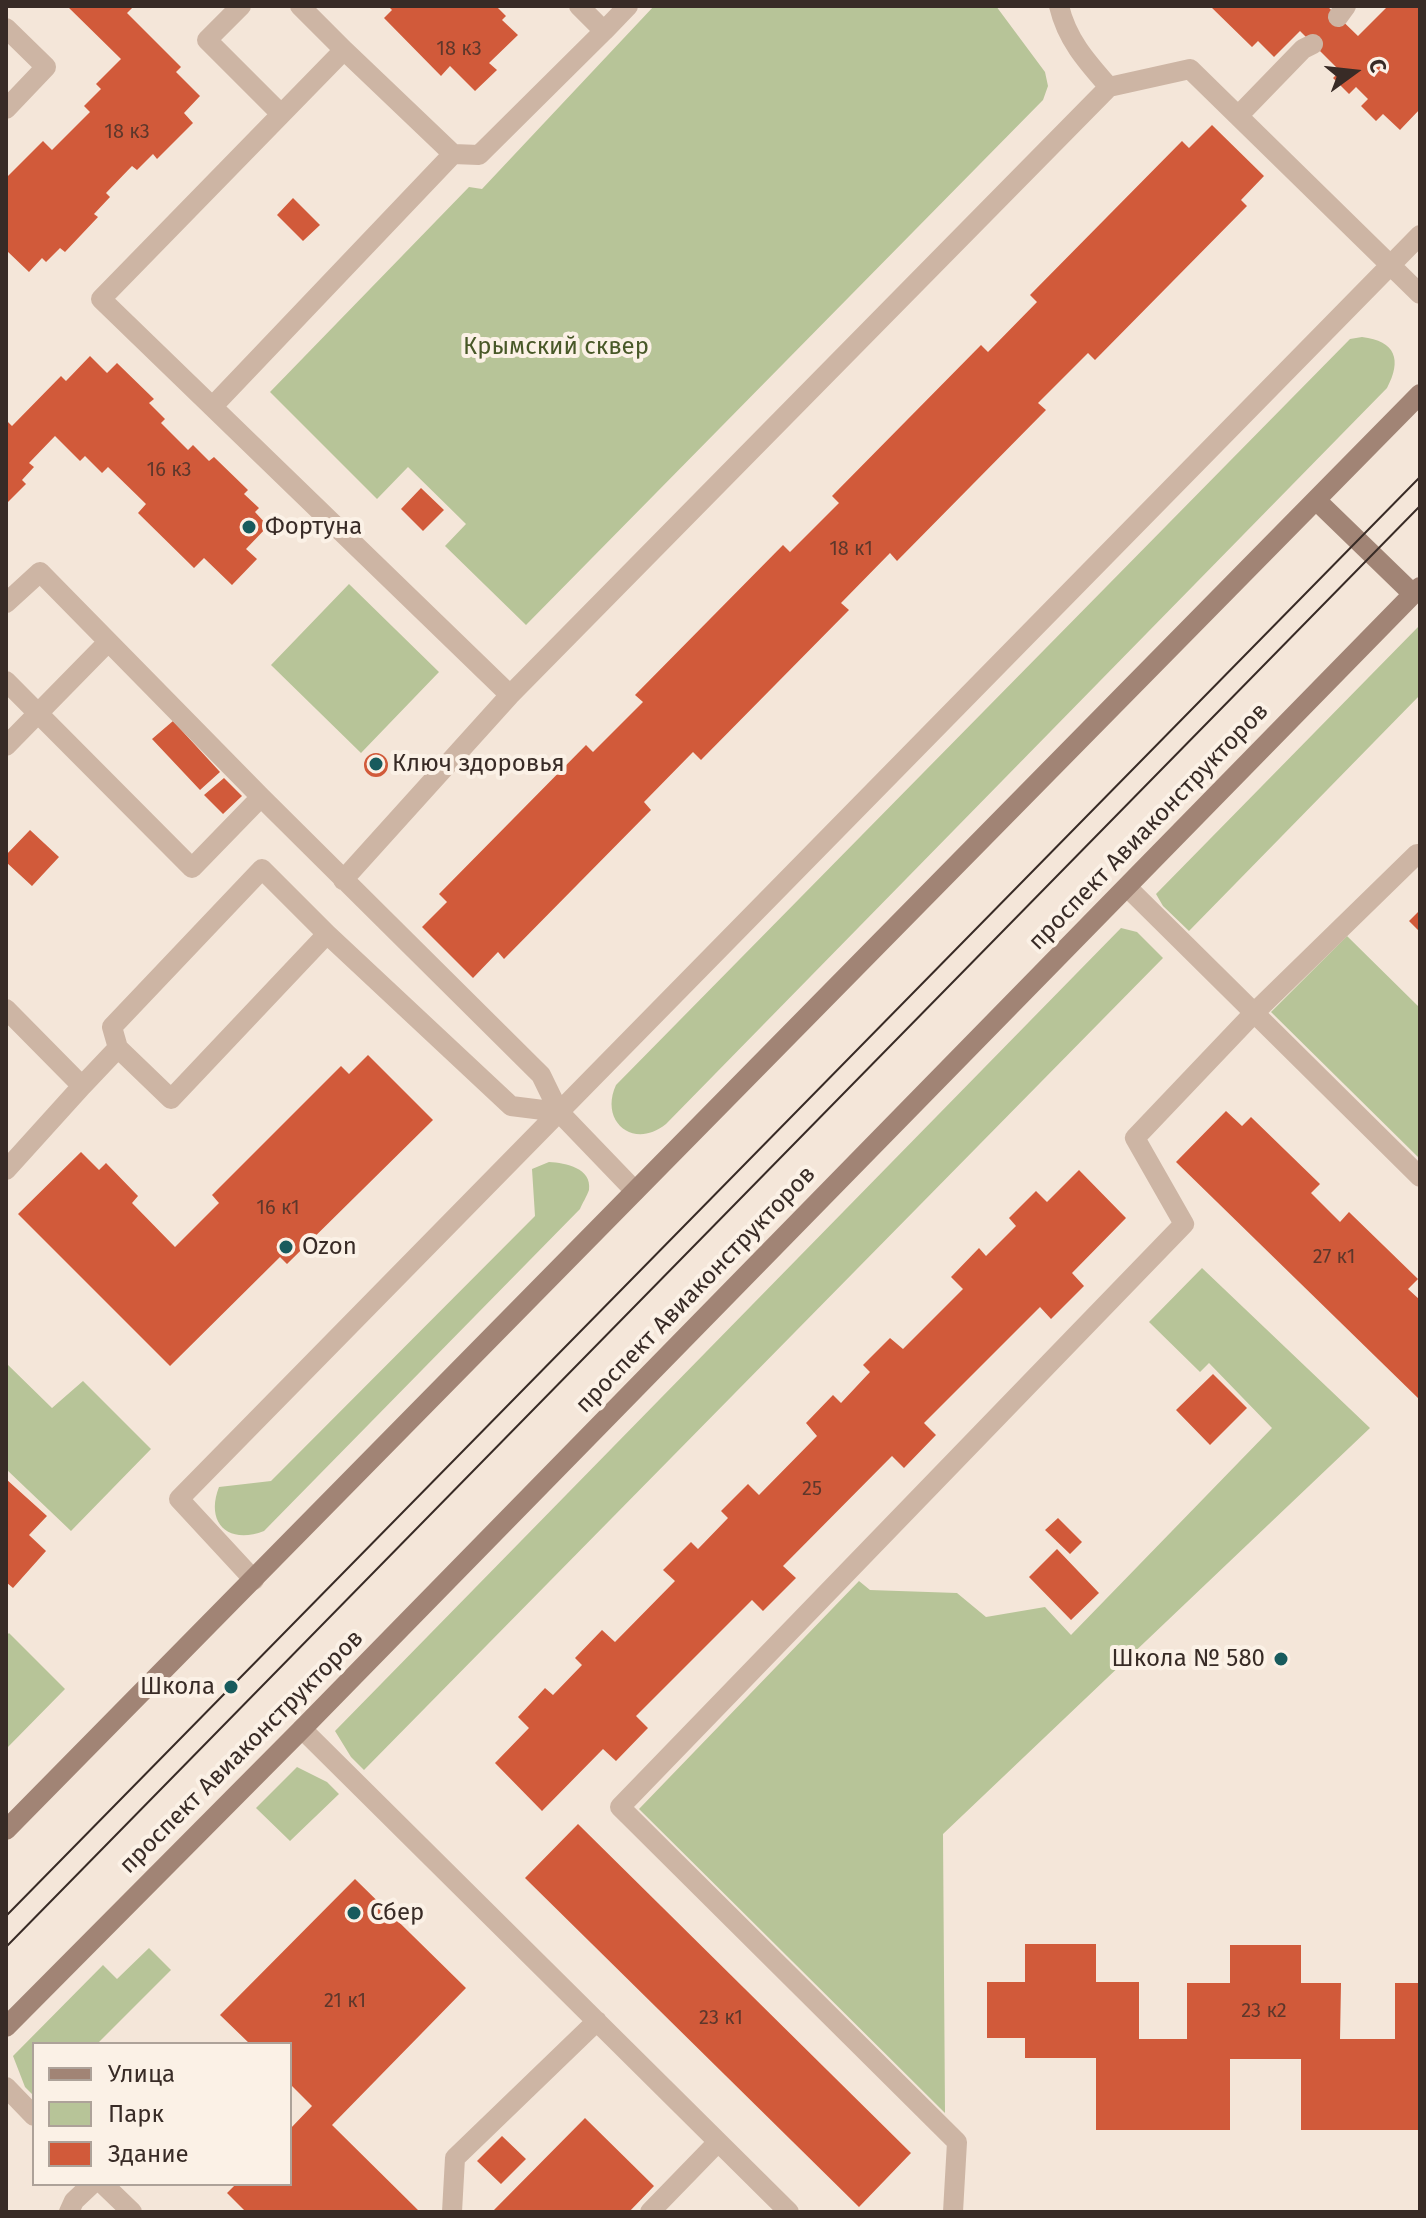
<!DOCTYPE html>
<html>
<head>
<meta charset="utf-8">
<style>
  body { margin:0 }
  #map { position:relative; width:1426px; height:2218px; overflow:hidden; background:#f4e6d9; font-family:"Fira Sans",sans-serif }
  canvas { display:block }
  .frame { position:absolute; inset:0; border:8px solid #382b26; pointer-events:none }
  .legend { position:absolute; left:32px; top:2042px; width:260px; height:144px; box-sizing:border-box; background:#fbf1e6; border:2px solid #ada299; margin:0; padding:10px 14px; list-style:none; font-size:24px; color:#382b26 }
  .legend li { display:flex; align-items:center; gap:16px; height:40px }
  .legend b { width:40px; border:2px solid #ada299 }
  .north { position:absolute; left:1314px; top:32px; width:80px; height:80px; -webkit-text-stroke:6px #fbf1e6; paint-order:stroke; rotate:75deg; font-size:22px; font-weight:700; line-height:32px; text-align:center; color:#382b26 }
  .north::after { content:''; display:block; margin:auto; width:28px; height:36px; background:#382b26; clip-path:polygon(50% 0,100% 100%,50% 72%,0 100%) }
</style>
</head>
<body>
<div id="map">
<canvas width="1426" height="2218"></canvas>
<div class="frame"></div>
<ul class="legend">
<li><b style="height:10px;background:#a18475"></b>Улица</li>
<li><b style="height:22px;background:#b7c498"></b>Парк</li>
<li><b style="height:22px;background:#d15a3a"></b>Здание</li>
</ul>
<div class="north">С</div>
</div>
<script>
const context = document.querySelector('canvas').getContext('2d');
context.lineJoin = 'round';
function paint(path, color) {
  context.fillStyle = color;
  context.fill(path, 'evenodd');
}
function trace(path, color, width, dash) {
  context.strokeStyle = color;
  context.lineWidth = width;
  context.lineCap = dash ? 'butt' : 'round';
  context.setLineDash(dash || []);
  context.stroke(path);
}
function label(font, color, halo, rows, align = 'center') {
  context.font = font + ' "Fira Sans",sans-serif';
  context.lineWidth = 8;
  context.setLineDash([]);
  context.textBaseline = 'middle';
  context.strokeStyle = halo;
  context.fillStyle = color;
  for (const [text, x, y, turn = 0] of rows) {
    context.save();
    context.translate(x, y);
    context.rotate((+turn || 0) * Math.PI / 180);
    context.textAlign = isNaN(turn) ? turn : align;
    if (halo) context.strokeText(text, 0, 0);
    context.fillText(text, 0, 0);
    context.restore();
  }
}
const green = new Path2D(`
  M 654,6 L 996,6 L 1045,72 L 1048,86 L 1043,100 L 526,625 L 445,546 L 466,524 L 408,467 L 377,499 L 270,392 L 469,187 L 482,189 Z
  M 1362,337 C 1396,341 1402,360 1387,388 L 666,1124 C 634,1150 599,1122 616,1085 L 1350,339 Z
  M 349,584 L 439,672 L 361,753 L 271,665 Z
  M 1420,625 L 1420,695 L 1189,931 L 1163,906 L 1156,894 Z
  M 1121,928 L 1137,932 L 1163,958 L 364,1770 L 351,1757 L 335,1731 Z
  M 1347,936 L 1420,1008 L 1420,1159 L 1271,1012 Z
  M 549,1162 C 566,1163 592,1168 589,1190 C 587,1196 582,1204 580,1209 L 264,1531 C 228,1545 205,1523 219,1487 L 271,1481 L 535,1216 L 532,1169 Z
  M 1202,1268 L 1370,1428 L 943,1834 L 945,2113 L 639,1809 L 859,1581 L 870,1590 L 957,1593 L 986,1617 L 1045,1607 L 1071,1635 L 1272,1428 L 1209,1363 L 1200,1372 L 1149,1322 Z
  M 6,1363 L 52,1408 L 83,1381 L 151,1449 L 71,1531 L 6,1469 Z
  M 9,1633 L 65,1689 L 6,1749 L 6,1636 Z
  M 297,1767 L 327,1782 L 339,1794 L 290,1841 L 256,1808 Z
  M 149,1948 L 171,1970 L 97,2044 L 34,2044 L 34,2096 L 25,2087 L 13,2056 L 103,1965 L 117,1979 Z`);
const building = new Path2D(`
  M 67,6 L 134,6 L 127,13 L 181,67 L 176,72 L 200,96 L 184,113 L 193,123 L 157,159 L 153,154 L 137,170 L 132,166 L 106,193 L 110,197 L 94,214 L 98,217 L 81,235 L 65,252 L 60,248 L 46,262 L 42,258 L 29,272 L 6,250 L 6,178 L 43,141 L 52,150 L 90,112 L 84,106 L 101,89 L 96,84 L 121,59 Z
  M 388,6 L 496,6 L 506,16 L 502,20 L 518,35 L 489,63 L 497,70 L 475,91 L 450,66 L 441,76 L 384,18 L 392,10 Z
  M 1210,6 L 1327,6 L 1358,36 L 1388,6 L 1420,6 L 1420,109 L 1400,130 L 1383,114 L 1376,121 L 1361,106 L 1368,99 L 1356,87 L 1349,94 L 1333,78 L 1340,71 L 1300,31 L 1274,57 L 1258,41 L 1252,47 Z
  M 1212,125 L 1264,176 L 1241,200 L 1247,206 L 1095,360 L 1088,353 L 1038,403 L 1046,410 L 897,561 L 890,553 L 841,603 L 849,610 L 701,760 L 693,752 L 644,802 L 651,810 L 504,959 L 498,952 L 473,978 L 422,927 L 447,902 L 439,894 L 586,745 L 593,752 L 643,702 L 635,695 L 783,545 L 790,552 L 839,503 L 832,496 L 981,345 L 988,352 L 1037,302 L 1030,295 L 1182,141 L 1189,148 Z
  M 293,198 L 320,225 L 303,241 L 277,215 Z
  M 90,356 L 107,373 L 117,363 L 154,399 L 149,403 L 165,419 L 161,423 L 188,450 L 193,445 L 209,461 L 214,457 L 248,490 L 244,494 L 259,508 L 255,512 L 268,526 L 246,549 L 257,559 L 232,585 L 204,558 L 194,568 L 138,513 L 146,504 L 108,467 L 102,473 L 85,456 L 80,461 L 55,436 L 29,463 L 34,467 L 22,480 L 26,484 L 6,504 L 6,420 L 12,426 L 61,376 L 66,381 Z
  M 421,488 L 444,510 L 423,531 L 401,509 Z
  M 173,721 L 220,772 L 200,790 L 152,739 Z
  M364 765a12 12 0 1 1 24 0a12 12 0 1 1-24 0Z
  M 224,778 L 242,796 L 223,814 L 204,795 Z
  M 30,830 L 59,857 L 32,886 L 6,862 L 6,855 Z
  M 1420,910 L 1420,932 L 1409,921 Z
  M 368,1055 L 433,1120 L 287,1264 L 280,1257 L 170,1366 L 18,1214 L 81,1152 L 99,1170 L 106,1163 L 138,1196 L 132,1203 L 175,1247 L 219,1203 L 212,1195 L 341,1066 L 349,1074 Z
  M 1226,1111 L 1242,1126 L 1251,1117 L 1320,1184 L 1311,1193 L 1340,1222 L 1349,1212 L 1418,1279 L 1408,1289 L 1420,1300 L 1420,1400 L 1176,1162 Z
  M 1079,1170 L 1126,1218 L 1072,1273 L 1084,1286 L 1051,1319 L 1040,1307 L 924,1423 L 936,1435 L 904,1468 L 892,1456 L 783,1566 L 796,1578 L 763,1611 L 752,1600 L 636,1716 L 648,1728 L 616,1761 L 603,1749 L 542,1811 L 495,1763 L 529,1728 L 518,1717 L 545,1688 L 553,1695 L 582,1665 L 575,1658 L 602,1630 L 615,1642 L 675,1581 L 663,1570 L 691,1542 L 698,1549 L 728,1518 L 721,1511 L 748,1484 L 759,1495 L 817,1436 L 806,1423 L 833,1395 L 841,1403 L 870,1372 L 863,1365 L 890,1338 L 903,1349 L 963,1289 L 951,1277 L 979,1248 L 986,1256 L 1016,1226 L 1009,1218 L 1036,1191 L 1047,1202 Z
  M 1213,1374 L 1247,1408 L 1210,1445 L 1176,1410 Z
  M 6,1479 L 47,1516 L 29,1535 L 46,1551 L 13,1588 L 6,1582 Z
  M 1058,1518 L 1082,1542 L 1070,1554 L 1045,1530 Z
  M 1057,1549 L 1099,1593 L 1071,1620 L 1029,1577 Z
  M 578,1824 L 911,2153 L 859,2207 L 525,1878 Z
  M 355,1879 L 466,1988 L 332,2125 L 420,2212 L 246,2212 L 227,2193 L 236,2184 L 290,2184 L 290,2129 L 312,2106 L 290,2084 L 290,2044 L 250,2044 L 220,2015 Z
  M 1025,1944 L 1096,1944 L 1096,1982 L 1139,1982 L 1139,2039 L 1187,2039 L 1187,1983 L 1230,1983 L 1230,1945 L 1301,1945 L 1301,1983 L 1341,1983 L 1340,2039 L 1395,2039 L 1395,1983 L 1420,1983 L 1420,2130 L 1301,2130 L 1301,2059 L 1230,2059 L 1230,2130 L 1096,2130 L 1096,2058 L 1025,2058 L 1025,2038 L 987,2038 L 987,1982 L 1025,1982 Z
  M 585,2118 L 654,2186 L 629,2212 L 492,2212 Z
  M 502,2136 L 526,2159 L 501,2184 L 477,2161 Z`);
const lane = new Path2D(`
  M 241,6 L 207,40 L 281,114
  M 300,6 L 344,50
  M 1059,6 C 1067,40 1087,62 1109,87
  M 1338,17 L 1346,6
  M 6,28 L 46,67 L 6,109
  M 604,31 L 628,6
  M 1239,115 L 1303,49 L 1313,44
  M 213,406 L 453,154
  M 6,603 L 40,572 L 261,797 L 541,1075 L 559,1112 L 635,1191
  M 6,681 L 192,868 L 261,797
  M 510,695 L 101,299 L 344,50 L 453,154 L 479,155 L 604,31 L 579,6
  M 6,746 L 108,642
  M 343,880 L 510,695 L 1109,87 L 1190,69 L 1420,294
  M 1127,887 L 1420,1177
  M 6,1009 L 82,1086 L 6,1170
  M 118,1048 L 171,1099 L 327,934
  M 82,1086 L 118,1048 L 112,1027 L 262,869 L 327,934 L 511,1106 L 559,1112
  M 254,1580 L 179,1499 L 1420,235
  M 302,1729 L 789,2212
  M 6,2087 L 34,2116
  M 103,2184 L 132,2212
  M 69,2212 L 74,2201 L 92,2184
  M 452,2212 L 455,2158 L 597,2021
  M 650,2212 L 718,2142
  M 953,2212 L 957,2142 L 620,1807 L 1184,1224 L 1135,1138 L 1253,1014 L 1417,854 L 1420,854`);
const secondary = new Path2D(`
  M 1316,500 L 1413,594
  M 6,1830 L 1420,394
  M 6,2027 L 302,1729 L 1420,587`);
const tram = new Path2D(`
  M 6,1916 L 1420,477
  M 6,1947 L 1420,506`);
const markers = [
  [249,527,8,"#185b5d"],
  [376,764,8,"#185b5d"],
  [286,1247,8,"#185b5d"],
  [1281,1659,8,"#185b5d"],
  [231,1687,8,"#185b5d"],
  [354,1913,8,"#185b5d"]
];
const numberNames = [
  ["18 к3",459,49],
  ["18 к3",127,132],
  ["16 к3",169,470],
  ["18 к1",851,549],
  ["16 к1",278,1208],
  ["27 к1",1334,1257],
  ["25",812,1489],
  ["21 к1",345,2001],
  ["23 к2",1264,2011],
  ["23 к1",721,2018]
];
const parkNames = [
  ["Крымский сквер",556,347]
];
const poiNames = [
  ["Фортуна",265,527],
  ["Ключ здоровья",392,764],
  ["Ozon",302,1247],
  ["Школа № 580",1265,1659,"right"],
  ["Школа",215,1687,"right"],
  ["Сбер",370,1913]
];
const streetNames = [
  ["проспект Авиаконструкторов",1149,827,-46],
  ["проспект Авиаконструкторов",696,1290,-46],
  ["проспект Авиаконструкторов",242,1752,-45]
];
paint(green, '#b7c498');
paint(building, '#d15a3a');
trace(lane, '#cdb5a4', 20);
trace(secondary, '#a18475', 20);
trace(tram, '#382b26', 2);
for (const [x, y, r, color] of markers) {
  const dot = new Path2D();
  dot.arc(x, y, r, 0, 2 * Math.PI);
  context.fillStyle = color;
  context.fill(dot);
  trace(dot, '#fbf1e6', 3);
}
label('20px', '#5e372b', null, numberNames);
label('24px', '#485828', '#fbf1e6', parkNames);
label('24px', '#382b26', '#fbf1e6', poiNames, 'left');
label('24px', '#382b26', '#fbf1e6', streetNames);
</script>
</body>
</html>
